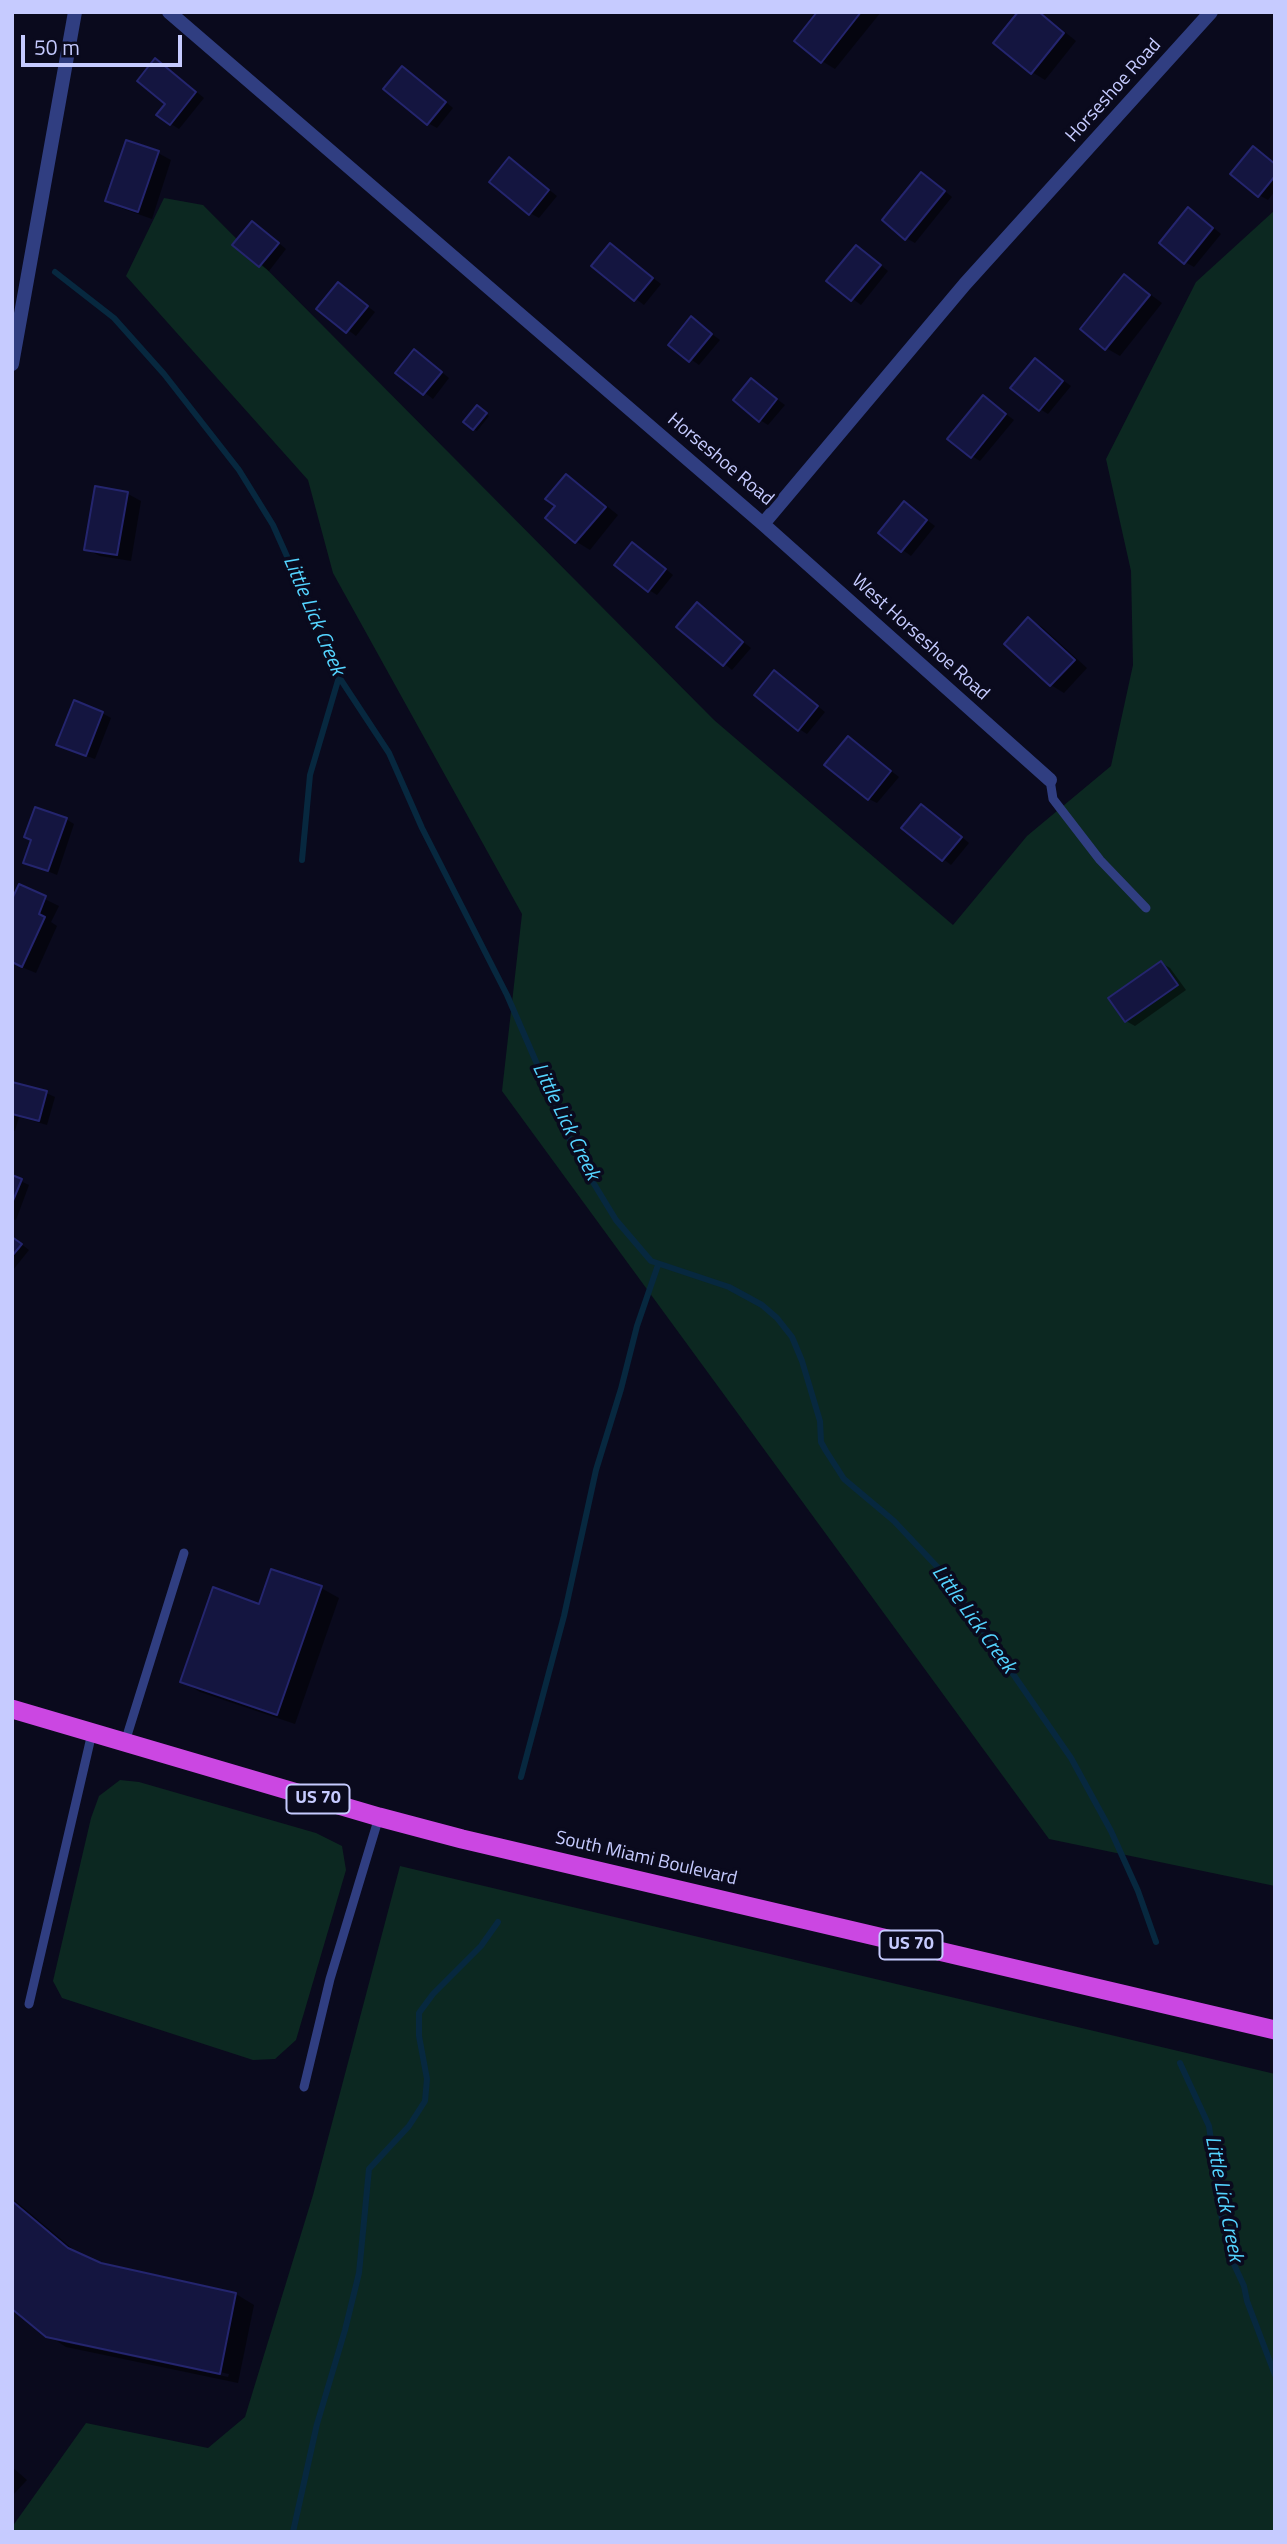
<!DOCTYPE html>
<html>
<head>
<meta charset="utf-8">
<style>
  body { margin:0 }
  #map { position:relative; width:1287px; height:2544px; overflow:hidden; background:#0a0a1d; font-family:"Titillium Web",sans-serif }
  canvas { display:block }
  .frame { position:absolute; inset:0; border:14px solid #c6cbff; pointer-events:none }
  .scale { position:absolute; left:21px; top:35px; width:161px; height:32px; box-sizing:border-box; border:4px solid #c6cbff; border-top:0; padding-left:9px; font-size:21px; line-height:24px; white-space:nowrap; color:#c6cbff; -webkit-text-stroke:5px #0a0a1d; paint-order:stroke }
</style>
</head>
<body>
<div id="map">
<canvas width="1287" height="2544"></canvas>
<div class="frame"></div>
<div class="scale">50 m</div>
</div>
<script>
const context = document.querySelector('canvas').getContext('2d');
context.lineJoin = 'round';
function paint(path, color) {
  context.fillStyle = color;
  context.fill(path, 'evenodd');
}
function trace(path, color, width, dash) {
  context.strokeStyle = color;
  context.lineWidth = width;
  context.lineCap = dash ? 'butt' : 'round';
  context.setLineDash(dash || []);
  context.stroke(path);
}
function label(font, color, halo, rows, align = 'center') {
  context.font = font + ' "Titillium Web",sans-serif';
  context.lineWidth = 7;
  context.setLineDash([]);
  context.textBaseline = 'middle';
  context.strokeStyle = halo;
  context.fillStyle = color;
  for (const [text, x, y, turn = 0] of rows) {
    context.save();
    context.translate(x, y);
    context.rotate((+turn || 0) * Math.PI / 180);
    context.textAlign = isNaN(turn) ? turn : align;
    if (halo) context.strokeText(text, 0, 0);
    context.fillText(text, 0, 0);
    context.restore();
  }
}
const green = new Path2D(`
  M 164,198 L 203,205 L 714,720 L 953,925 L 1027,836 L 1111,766 L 1133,665 L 1131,571 L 1106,459 L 1196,282 L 1275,210 L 1275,1886 L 1049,1839 L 502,1091 L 522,914 L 333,573 L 308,480 L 126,276 Z
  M 120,1780 L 139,1782 L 316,1833 L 342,1846 L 346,1870 L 296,2040 L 275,2059 L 253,2060 L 62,1998 L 53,1981 L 91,1818 L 99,1796 Z
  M 400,1866 L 1275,2074 L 1275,2532 L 12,2532 L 12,2527 L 86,2423 L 208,2448 L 245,2417 L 313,2195 Z`);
const shadow = new Path2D(`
  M 819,12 L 881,12 L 835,69 L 822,61 Z
  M 1020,12 L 1040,12 L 1076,41 L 1045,80 L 1032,72 Z
  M 164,65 L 204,98 L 179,129 L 171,124 Z
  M 411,73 L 453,108 L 437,128 L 428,123 Z
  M 158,153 L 171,160 L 152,219 L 121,208 L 108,201 Z
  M 510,159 L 557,196 L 539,218 L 530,213 Z
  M 1275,164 L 1275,191 L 1268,200 L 1259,195 Z
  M 930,179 L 952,197 L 915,243 L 906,238 Z
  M 1197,214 L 1221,234 L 1194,267 L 1185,262 Z
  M 260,228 L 286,249 L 269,271 L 234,245 Z
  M 610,245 L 661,284 L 644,305 L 593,266 Z
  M 865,252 L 888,271 L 861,305 L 829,281 Z
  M 1125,276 L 1162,303 L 1120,356 L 1106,348 Z
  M 338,284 L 375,312 L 356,336 L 319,308 Z
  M 692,319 L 720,340 L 699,365 L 671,345 Z
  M 423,357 L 449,378 L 433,399 L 398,372 Z
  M 1035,360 L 1071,386 L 1048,414 L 1040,409 Z
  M 751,380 L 785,405 L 768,425 L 760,420 Z
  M 983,397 L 1014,420 L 980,461 L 972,456 Z
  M 481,410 L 489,416 L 477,431 L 474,429 Z
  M 566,476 L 579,484 L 618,515 L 590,550 L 577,542 L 547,518 L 557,506 Z
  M 128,494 L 141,501 L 131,561 L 100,556 L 86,549 Z
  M 904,503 L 935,526 L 911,556 L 880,533 Z
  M 641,549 L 673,575 L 657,595 L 649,590 Z
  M 697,605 L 751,648 L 732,670 L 679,627 Z
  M 1029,619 L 1042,627 L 1087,668 L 1064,693 L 1051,685 L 1006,644 Z
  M 782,678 L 825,712 L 807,734 L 799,729 Z
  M 102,713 L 111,718 L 95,759 L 67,749 Z
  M 848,738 L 899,777 L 877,803 L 869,799 Z
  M 930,811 L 969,843 L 951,865 L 904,828 Z
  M 66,819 L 74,824 L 57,875 L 25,862 L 33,841 Z
  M 20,887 L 59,906 L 51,922 L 57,926 L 36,973 L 12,963 L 12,904 Z
  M 1161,963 L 1170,968 L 1186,990 L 1135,1026 L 1126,1021 Z
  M 12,1084 L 46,1093 L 55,1097 L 47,1125 L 19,1117 L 15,1131 L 12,1130 Z
  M 12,1177 L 29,1185 L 16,1220 L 12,1219 Z
  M 12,1237 L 29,1250 L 13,1270 L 12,1269 Z
  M 321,1588 L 339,1598 L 295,1724 L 200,1692 L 182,1681 Z
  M 12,2198 L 81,2256 L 100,2265 L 236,2294 L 254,2305 L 238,2383 L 66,2347 L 57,2341 L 228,2377 L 229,2374 L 49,2336 L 12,2306 Z
  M 12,2467 L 27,2480 L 12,2496 Z`);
const stream = new Path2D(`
  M 55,272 L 114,318 L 164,374 L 239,470 L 273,525 L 298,581 L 320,622 L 334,661 L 339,667 L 339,677 L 389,753 L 422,828 L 507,995 L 577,1156 L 616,1220 L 651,1261 L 729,1287 L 762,1305 L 777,1318 L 792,1337 L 802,1361 L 820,1421 L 821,1442 L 826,1451 L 844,1479 L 894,1521 L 944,1574 L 1071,1758 L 1111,1831 L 1138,1891 L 1156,1942
  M 302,860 L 310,775 L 339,677
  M 521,1777 L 564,1616 L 596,1470 L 621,1389 L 637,1326 L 658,1265
  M 1180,2063 L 1209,2126 L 1221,2214 L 1231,2258 L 1244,2286 L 1247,2301 L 1275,2375
  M 293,2532 L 317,2424 L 345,2330 L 359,2273 L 369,2169 L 409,2126 L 425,2101 L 427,2079 L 419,2036 L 419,2013 L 433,1994 L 481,1946 L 498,1922`);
const building = new Path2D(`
  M 817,12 L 861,12 L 821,63 L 794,41 Z
  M 1018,12 L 1039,12 L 1064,33 L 1031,74 L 993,43 Z
  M 155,58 L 196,92 L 170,125 L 156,115 L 165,104 L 137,81 Z
  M 402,66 L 446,102 L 427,125 L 383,89 Z
  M 126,140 L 159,151 L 138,212 L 105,201 Z
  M 1253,146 L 1275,164 L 1275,176 L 1258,197 L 1230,174 Z
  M 509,157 L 549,190 L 529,215 L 489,182 Z
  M 921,172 L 945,191 L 905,240 L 882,220 Z
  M 1188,207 L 1213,228 L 1184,264 L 1159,243 Z
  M 252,221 L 279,243 L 259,267 L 232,245 Z
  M 610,243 L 653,278 L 634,301 L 591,266 Z
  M 856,245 L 881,265 L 851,301 L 826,281 Z
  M 1124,274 L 1150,295 L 1105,350 L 1080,329 Z
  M 338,282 L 368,306 L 346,333 L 316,309 Z
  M 691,316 L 712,334 L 689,362 L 668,345 Z
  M 414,349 L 442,372 L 423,395 L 395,373 Z
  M 1035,358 L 1063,381 L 1039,411 L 1010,388 Z
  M 751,378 L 777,399 L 759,422 L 733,400 Z
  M 983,395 L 1006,414 L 971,458 L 947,439 Z
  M 477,405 L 487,413 L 473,430 L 463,422 Z
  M 566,474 L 606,507 L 575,543 L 545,518 L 555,506 L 545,499 Z
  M 95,486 L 128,492 L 117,555 L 84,550 Z
  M 904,501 L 927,520 L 901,552 L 878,533 Z
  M 632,542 L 666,569 L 648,592 L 614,565 Z
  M 697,602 L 743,642 L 723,666 L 676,627 Z
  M 1028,617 L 1075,660 L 1050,686 L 1004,644 Z
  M 774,670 L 818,706 L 798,731 L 754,695 Z
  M 74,700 L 103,712 L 86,756 L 56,745 Z
  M 848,736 L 891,771 L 868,800 L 824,765 Z
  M 921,804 L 962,837 L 942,861 L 901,828 Z
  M 35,807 L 67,818 L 48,871 L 23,863 L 31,840 L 24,837 Z
  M 19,884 L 46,896 L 39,914 L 45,917 L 22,967 L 12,962 L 12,899 Z
  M 1161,961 L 1178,985 L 1125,1022 L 1108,998 Z
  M 12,1082 L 47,1091 L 39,1121 L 12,1114 Z
  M 12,1175 L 22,1179 L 12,1203 Z
  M 12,1237 L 22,1244 L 12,1256 Z
  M 271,1569 L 322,1586 L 277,1715 L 180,1682 L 213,1587 L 259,1604 Z
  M 12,2201 L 68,2248 L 101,2263 L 236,2293 L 220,2374 L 46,2337 L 12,2309 Z`);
const service = new Path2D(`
  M 1050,780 L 1053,799 L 1100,860 L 1146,908
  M 125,1742 L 184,1553
  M 29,2004 L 92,1733
  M 304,2087 L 330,1979 L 379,1817`);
const minor = new Path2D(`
  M 169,12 L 763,524 L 1050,780
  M 763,524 L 965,284 L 1211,12`);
const tertiary = new Path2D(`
  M 12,364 L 75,12`);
const trunk = new Path2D(`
  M 12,1709 L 379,1817 L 462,1839 L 1275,2030`);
const shields = [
  [318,1799,63],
  [911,1945,63]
];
const shieldNames = [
  ["US 70",318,1799],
  ["US 70",911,1945]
];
const streetNames = [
  ["Horseshoe Road",1114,91,-48],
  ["Horseshoe Road",720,460,40],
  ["West Horseshoe Road",920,638,42],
  ["South Miami Boulevard",646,1859,13]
];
const waterNames = [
  ["Little Lick Creek",313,616,67],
  ["Little Lick Creek",565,1122,64],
  ["Little Lick Creek",973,1620,54],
  ["Little Lick Creek",1223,2199,79]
];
paint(green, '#0c2821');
paint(shadow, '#0007');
trace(stream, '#07283f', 6);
paint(building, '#141540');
trace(building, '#24256e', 2);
trace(service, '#303e81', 9);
trace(minor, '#303e81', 14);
trace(tertiary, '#303e81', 14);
trace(trunk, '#cb47e2', 19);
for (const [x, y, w] of shields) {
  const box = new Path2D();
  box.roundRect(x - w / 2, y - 14.5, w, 29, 5);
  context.fillStyle = '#0a0a1d';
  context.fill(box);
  trace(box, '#c6cbff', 2);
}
label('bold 18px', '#c6cbff', null, shieldNames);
label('19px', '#c6cbff', '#0a0a1d', streetNames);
label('italic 21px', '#54d4ff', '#0a0a1d', waterNames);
</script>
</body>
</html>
